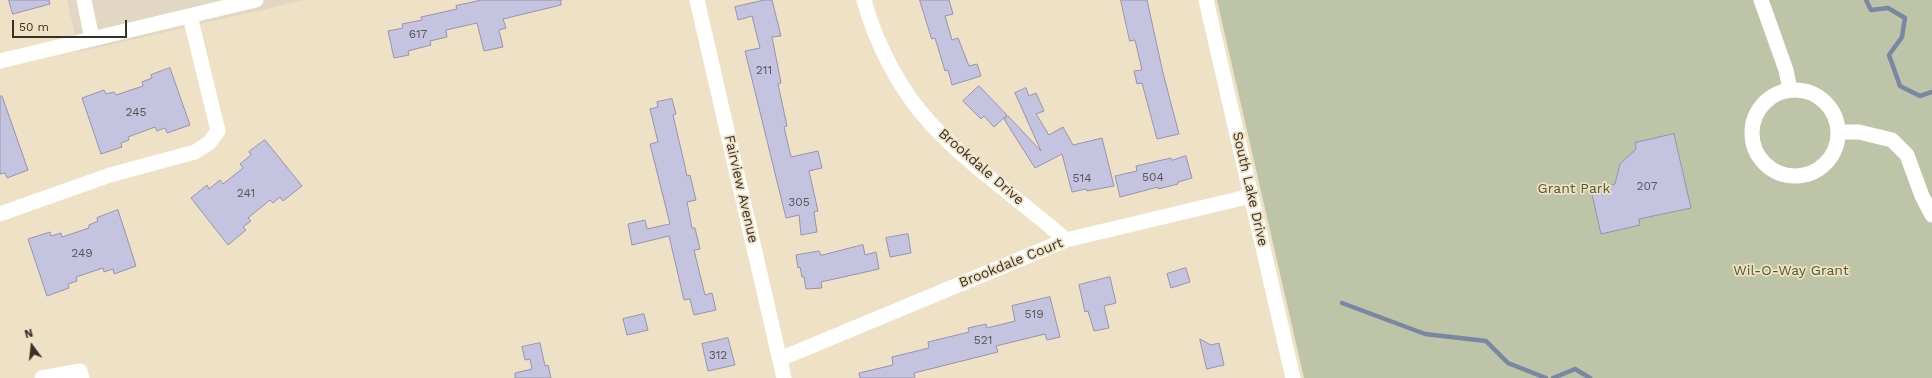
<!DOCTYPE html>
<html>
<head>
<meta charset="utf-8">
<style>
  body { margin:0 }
  #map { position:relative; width:1932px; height:378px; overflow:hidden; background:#efe1c5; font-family:"Work Sans",sans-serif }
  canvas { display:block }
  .north { position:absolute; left:12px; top:326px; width:40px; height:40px; -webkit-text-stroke:3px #efe1c5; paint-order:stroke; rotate:345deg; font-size:11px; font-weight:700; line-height:16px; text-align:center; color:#363126 }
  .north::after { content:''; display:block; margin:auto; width:14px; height:18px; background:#363126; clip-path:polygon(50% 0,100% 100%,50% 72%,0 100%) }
  .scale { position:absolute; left:12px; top:20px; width:115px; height:18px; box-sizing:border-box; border:2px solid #363126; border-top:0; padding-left:5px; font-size:12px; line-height:14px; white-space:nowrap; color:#363126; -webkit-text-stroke:3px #efe1c5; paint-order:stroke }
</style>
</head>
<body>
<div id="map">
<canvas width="1932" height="378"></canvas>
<div class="north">N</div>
<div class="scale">50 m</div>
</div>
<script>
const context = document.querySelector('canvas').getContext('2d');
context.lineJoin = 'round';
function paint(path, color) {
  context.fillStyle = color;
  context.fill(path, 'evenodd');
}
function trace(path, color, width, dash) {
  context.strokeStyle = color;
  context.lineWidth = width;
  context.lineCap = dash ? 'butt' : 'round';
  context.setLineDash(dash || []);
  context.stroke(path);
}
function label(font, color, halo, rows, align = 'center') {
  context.font = font + ' "Work Sans",sans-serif';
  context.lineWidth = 3.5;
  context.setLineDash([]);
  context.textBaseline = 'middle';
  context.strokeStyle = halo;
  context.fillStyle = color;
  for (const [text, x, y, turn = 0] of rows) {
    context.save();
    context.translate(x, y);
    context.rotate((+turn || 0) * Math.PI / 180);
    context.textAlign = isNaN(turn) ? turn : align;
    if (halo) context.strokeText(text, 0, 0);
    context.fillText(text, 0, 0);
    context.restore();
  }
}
const education = new Path2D(`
  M 67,0 L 305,0 L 79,52 Z`);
const green = new Path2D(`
  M 1217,0 L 1932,0 L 1932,378 L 1304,378 Z`);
const stream = new Path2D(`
  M 1866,0 L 1871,10 L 1888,8 L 1905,18 L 1902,37 L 1889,55 L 1900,86 L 1920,96 L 1932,92
  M 1342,303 L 1425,334 L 1486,341 L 1508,363 L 1546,378
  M 1553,378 L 1575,369 L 1590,378`);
const building = new Path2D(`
  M 9,0 L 49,0 L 50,4 L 13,14 Z
  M 482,0 L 561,0 L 561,5 L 503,19 L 506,28 L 499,30 L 503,47 L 484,51 L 477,23 L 446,30 L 447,37 L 430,41 L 431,45 L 408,51 L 409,55 L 394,58 L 388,31 L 403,28 L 402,24 L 422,20 L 421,17 L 457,9 L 456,6 Z
  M 765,0 L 772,0 L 781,36 L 772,37 L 781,83 L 778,84 L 787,126 L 784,127 L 791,157 L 818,151 L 822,168 L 809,171 L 818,211 L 814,212 L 817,232 L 801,235 L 799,215 L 786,218 L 745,51 L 760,48 L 752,16 L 738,20 L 735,7 Z
  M 920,0 L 949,0 L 953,14 L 945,16 L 952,40 L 958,38 L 969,66 L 977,64 L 981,76 L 952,85 L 948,70 L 945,71 L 935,38 L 932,39 Z
  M 1121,0 L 1147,0 L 1163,73 L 1179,134 L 1157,139 L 1142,83 L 1137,84 L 1134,71 L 1142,70 L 1135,40 L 1130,41 Z
  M 170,68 L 190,125 L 167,133 L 165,128 L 157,131 L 155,127 L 128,137 L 129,140 L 121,143 L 122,147 L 101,154 L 82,98 L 104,90 L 106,94 L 114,92 L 116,95 L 143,86 L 142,82 L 152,78 L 151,75 Z
  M 979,86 L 1007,115 L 994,127 L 984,116 L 981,119 L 963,101 Z
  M 1026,88 L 1029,96 L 1036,93 L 1044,111 L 1036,114 L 1049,135 L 1063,127 L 1073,145 L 1102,138 L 1114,186 L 1087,191 L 1086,189 L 1072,192 L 1062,154 L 1035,168 L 1004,119 L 1008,116 L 1041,151 L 1015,93 Z
  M 2,96 L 28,170 L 7,178 L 5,173 L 0,174 L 0,97 Z
  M 672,99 L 676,114 L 673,115 L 684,162 L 687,176 L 690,175 L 696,200 L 687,202 L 692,228 L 695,228 L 700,249 L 694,250 L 705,295 L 712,293 L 716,310 L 694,315 L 690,299 L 684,300 L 669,236 L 632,245 L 628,224 L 645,220 L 647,229 L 670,224 L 650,144 L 658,142 L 650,109 L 658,107 L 657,102 Z
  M 1674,134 L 1691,208 L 1639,219 L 1640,225 L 1601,234 L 1591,190 L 1615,184 L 1620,164 L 1636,149 L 1635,143 Z
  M 265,140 L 302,186 L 283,201 L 280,197 L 273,203 L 270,200 L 248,218 L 251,221 L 243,227 L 246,230 L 228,245 L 191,198 L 207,185 L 209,189 L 220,180 L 223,184 L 243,168 L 240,164 L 251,155 L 249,152 Z
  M 1186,156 L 1192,178 L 1178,182 L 1178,184 L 1158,189 L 1158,187 L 1120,197 L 1115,176 L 1137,171 L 1136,166 L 1171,158 L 1172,160 Z
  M 118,210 L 136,266 L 114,274 L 113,269 L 104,272 L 103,268 L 76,277 L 77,281 L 68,284 L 69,288 L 47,296 L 28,239 L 50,232 L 51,236 L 61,233 L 62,237 L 89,228 L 89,225 L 98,221 L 97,218 Z
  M 908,234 L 911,253 L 890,257 L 886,238 Z
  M 863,245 L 865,255 L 876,252 L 879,269 L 821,282 L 822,288 L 806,289 L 804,277 L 802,277 L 800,267 L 798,268 L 796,255 L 819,251 L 821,255 Z
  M 1186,268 L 1190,282 L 1171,288 L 1167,274 Z
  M 1110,277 L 1116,303 L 1104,306 L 1109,328 L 1094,331 L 1088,311 L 1085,312 L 1079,285 Z
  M 1050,297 L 1060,337 L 1047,340 L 1045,334 L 996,346 L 998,352 L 914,373 L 915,378 L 860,378 L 859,373 L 893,365 L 892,357 L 929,348 L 928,342 L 969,332 L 968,328 L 986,324 L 987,328 L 1015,321 L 1012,306 Z
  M 644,314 L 648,330 L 627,335 L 623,319 Z
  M 728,338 L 735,365 L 708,371 L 702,344 Z
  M 1200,339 L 1211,345 L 1219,343 L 1224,365 L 1207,369 Z
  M 540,343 L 545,366 L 548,365 L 551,378 L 515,378 L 515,373 L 532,369 L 530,359 L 525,360 L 522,347 Z`);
const minor = new Path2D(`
  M 84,0 L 92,39
  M 697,0 L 784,378
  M 864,0 C 876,44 900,91 932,125 C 972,168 1022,201 1066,240
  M 1206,0 L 1293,378
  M 1761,0 L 1786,70 L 1790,90
  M 0,61 L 256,0
  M1752 133a43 43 0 1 1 86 0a43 43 0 1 1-86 0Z
  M 1839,132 L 1859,132 L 1892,140 L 1907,155 L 1922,196 L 1932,215
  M 0,214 L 110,175 L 195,152 L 209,143 L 218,131 L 190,16
  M 780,359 L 1066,240 L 1251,196
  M 42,378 L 80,371 L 82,378`);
const numberNames = [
  ["617",418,34],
  ["211",764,70],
  ["245",136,112],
  ["504",1153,177],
  ["514",1082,178],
  ["207",1647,186],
  ["241",246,193],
  ["305",799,202],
  ["249",82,253],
  ["519",1034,314],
  ["521",983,340],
  ["312",718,355]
];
const streetNames = [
  ["Brookdale Drive",981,167,41],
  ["Fairview Avenue",741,189,77],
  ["South Lake Drive",1250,189,77],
  ["Brookdale Court",1011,263,-22]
];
const parkNames = [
  ["Grant Park",1574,189],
  ["Wil-O-Way Grant",1791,271]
];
paint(education, '#e2d7c3');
paint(green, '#bdc4a7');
trace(stream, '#7a87a2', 4.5);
paint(building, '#c5c4e0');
trace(building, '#9594af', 1);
trace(minor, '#fff', 15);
label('12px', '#5a5654', null, numberNames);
label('14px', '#363126', '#efe1c5', streetNames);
label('14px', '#535d2b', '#efe1c5', parkNames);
</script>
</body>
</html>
